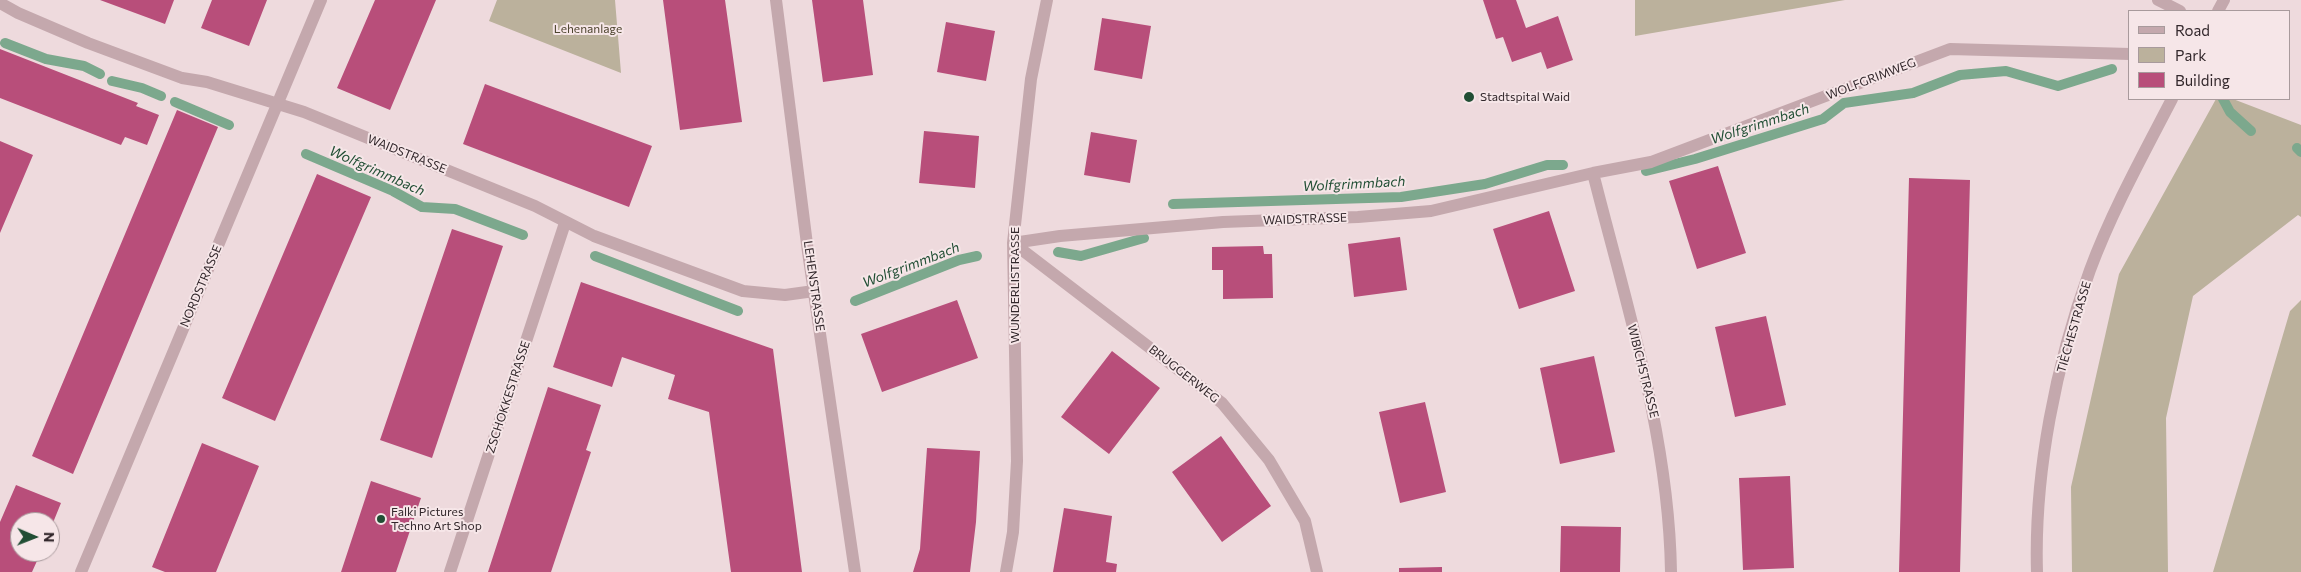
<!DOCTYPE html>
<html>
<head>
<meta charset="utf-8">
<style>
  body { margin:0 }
  #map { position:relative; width:2301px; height:572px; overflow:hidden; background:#eedadd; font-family:Commissioner,sans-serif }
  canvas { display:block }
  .legend { position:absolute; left:2128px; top:10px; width:162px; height:90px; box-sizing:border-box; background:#f6e6e8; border:1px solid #a89a9c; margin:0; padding:6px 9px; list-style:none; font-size:15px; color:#32272b }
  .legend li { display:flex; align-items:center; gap:10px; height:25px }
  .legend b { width:25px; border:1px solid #a89a9c }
  .north { position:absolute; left:10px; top:512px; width:50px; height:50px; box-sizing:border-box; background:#f6e6e8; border:1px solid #a89a9c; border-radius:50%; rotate:91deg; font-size:14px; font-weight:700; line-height:20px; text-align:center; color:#32272b }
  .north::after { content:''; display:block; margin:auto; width:18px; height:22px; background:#214e34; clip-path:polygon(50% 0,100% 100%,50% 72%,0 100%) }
</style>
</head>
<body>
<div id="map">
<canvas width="2301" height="572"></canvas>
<ul class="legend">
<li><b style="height:6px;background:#c4a8ad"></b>Road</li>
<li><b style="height:14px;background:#bbb19c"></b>Park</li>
<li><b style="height:14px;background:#b84e7a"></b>Building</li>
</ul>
<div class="north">N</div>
</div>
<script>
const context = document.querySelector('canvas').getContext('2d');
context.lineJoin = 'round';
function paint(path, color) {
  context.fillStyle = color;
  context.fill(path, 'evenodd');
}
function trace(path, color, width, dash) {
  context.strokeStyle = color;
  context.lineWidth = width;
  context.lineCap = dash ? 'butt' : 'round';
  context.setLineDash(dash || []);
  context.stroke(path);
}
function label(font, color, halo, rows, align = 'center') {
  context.font = font + ' Commissioner,sans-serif';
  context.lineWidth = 4;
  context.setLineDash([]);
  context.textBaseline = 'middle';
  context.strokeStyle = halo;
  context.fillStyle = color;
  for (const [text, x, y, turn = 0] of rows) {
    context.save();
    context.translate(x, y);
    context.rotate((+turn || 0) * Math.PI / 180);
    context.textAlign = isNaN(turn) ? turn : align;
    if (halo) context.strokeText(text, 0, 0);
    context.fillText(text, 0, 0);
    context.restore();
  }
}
const green = new Path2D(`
  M 497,0 L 615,0 L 621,73 L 489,21 Z
  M 1635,0 L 1845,0 L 1635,36 Z
  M 2216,99 L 2233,99 L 2301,125 L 2301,217 L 2298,215 L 2193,296 L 2166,418 L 2168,572 L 2072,572 L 2071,487 L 2119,274 Z
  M 2301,300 L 2301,572 L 2213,572 L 2290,311 Z`);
const stream = new Path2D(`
  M 5,43 L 46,59 L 84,66 L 100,74
  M 112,81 L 142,88 L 161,96
  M 2223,99 L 2230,112 L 2251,131
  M 175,102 L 229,125
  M 2297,148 L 2301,152
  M 306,154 L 393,191 L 422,207 L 455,209 L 523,235
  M 1646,171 L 1695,159 L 1823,119 L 1844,103 L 1913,93 L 1960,75 L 2006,71 L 2058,86 L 2112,69
  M 1173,204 L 1401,197 L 1485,184 L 1547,165 L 1563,165
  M 1058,252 L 1081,256 L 1144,238
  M 595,256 L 738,311
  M 855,301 L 959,260 L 977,256`);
const building = new Path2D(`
  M 100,0 L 174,0 L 165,24 Z
  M 212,0 L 267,0 L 249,46 L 201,28 Z
  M 375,0 L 436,0 L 390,110 L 337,88 Z
  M 663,0 L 725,0 L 742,122 L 680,130 Z
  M 812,0 L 863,0 L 873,75 L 823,82 Z
  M 1483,0 L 1516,0 L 1526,28 L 1558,16 L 1573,60 L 1547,69 L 1541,52 L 1512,62 L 1503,37 L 1496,39 Z
  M 1102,18 L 1151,26 L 1142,79 L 1094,70 Z
  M 946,22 L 995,31 L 986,81 L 937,72 Z
  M 0,49 L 138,103 L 136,106 L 159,115 L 147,145 L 125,137 L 121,145 L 0,98 Z
  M 485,84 L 652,146 L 629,207 L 463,144 Z
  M 177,110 L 218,127 L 73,474 L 32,456 Z
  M 924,131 L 979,136 L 975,188 L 919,183 Z
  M 1091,132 L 1137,140 L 1130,183 L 1084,175 Z
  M 0,141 L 33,155 L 0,233 Z
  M 1718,166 L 1746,253 L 1697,269 L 1669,181 Z
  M 317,174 L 371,197 L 275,421 L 222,398 Z
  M 1909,178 L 1970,180 L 1960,572 L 1899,572 Z
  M 1549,211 L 1575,291 L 1519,309 L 1493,229 Z
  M 452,229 L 503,246 L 432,458 L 380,440 Z
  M 1400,237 L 1407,290 L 1354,297 L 1348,244 Z
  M 1263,246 L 1264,254 L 1272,254 L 1273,298 L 1223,299 L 1223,270 L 1212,270 L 1212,247 Z
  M 581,282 L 773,349 L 802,572 L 731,572 L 709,412 L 668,399 L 675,375 L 622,357 L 612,387 L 553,367 Z
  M 957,300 L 978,358 L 882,392 L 861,334 Z
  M 1766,316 L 1786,405 L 1735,417 L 1715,327 Z
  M 1112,351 L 1160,388 L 1109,454 L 1061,417 Z
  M 1594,356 L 1615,452 L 1560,464 L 1540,368 Z
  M 548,387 L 601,405 L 586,450 L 591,452 L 551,572 L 488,572 Z
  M 1425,402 L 1446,492 L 1400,503 L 1379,412 Z
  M 1221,436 L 1271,506 L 1222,542 L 1172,472 Z
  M 202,443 L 259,466 L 216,572 L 165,572 L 152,567 Z
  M 927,448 L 980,451 L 976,522 L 970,572 L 913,572 L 920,549 Z
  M 1790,476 L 1794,568 L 1743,570 L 1739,478 Z
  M 371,481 L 421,498 L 396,572 L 341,572 Z
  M 16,485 L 61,503 L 50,530 L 50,522 L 20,522 L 20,552 L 41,552 L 32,572 L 0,572 L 0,522 Z
  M 1064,508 L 1112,516 L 1106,562 L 1117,564 L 1116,572 L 1053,572 Z
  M 1561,526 L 1621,527 L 1620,572 L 1560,572 Z
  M 1442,567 L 1442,572 L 1399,572 L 1399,568 Z`);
const service = new Path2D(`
  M 2158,0 L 2180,11`);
const minor = new Path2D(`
  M 776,0 L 808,252 L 855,572
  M 0,3 L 18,13 L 88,43 L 182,78 L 207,82 L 304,112 L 535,206 L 594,236 L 743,291 L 785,295 L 814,291
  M 1593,173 C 1626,304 1669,436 1671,572
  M 1013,243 L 1060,236 L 1223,222 L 1358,217 L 1431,211 L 1593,173 L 1651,162 L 1950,49 L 2130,54
  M 1013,243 L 1222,403 L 1269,460 L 1305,521 L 1317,572
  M 81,572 L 321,0
  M 450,572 L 565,223
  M 1006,572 L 1013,532 L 1017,461 L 1013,243 L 1031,79 L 1047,0`);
const tertiary = new Path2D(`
  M 2218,11 L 2224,0
  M 2037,572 C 2034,473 2056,363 2090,270 C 2112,211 2143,155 2172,99`);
const markers = [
  [1469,97,6,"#214e34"],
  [381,519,5,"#214e34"]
];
const parkNames = [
  ["Lehenanlage",588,29]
];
const streetNames = [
  ["WOLFGRIMWEG",1871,79,-21],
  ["WAIDSTRASSE",407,154,22],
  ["WAIDSTRASSE",1305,219,-2],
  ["WUNDERLISTRASSE",1015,285,-90],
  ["NORDSTRASSE",201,286,-67],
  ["LEHENSTRASSE",814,286,82],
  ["TIÈCHESTRASSE",2074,327,-74],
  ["WIBICHSTRASSE",1643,371,76],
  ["BRUGGERWEG",1184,374,38],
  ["ZSCHOKKESTRASSE",508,397,-72]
];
const poiNames = [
  ["Stadtspital Waid",1480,97],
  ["Falki Pictures",391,512],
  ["Techno Art Shop",391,526]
];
const waterNames = [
  ["Wolfgrimmbach",1760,124,-18],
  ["Wolfgrimmbach",377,171,24],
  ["Wolfgrimmbach",1354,184,-3],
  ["Wolfgrimmbach",911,265,-21]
];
paint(green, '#bbb19c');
trace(stream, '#7ca88d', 10);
paint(building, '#b84e7a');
trace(service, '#c4a8ad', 12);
trace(minor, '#c4a8ad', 12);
trace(tertiary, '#c4a8ad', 12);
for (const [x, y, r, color] of markers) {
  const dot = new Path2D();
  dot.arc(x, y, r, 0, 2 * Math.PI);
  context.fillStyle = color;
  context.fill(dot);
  trace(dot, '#f6e6e8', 2);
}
label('12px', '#4d442e', '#f6e6e8', parkNames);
label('12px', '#32272b', '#f6e6e8', streetNames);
label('12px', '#32272b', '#f6e6e8', poiNames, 'left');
label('italic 14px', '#214e34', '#f6e6e8', waterNames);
</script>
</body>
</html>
